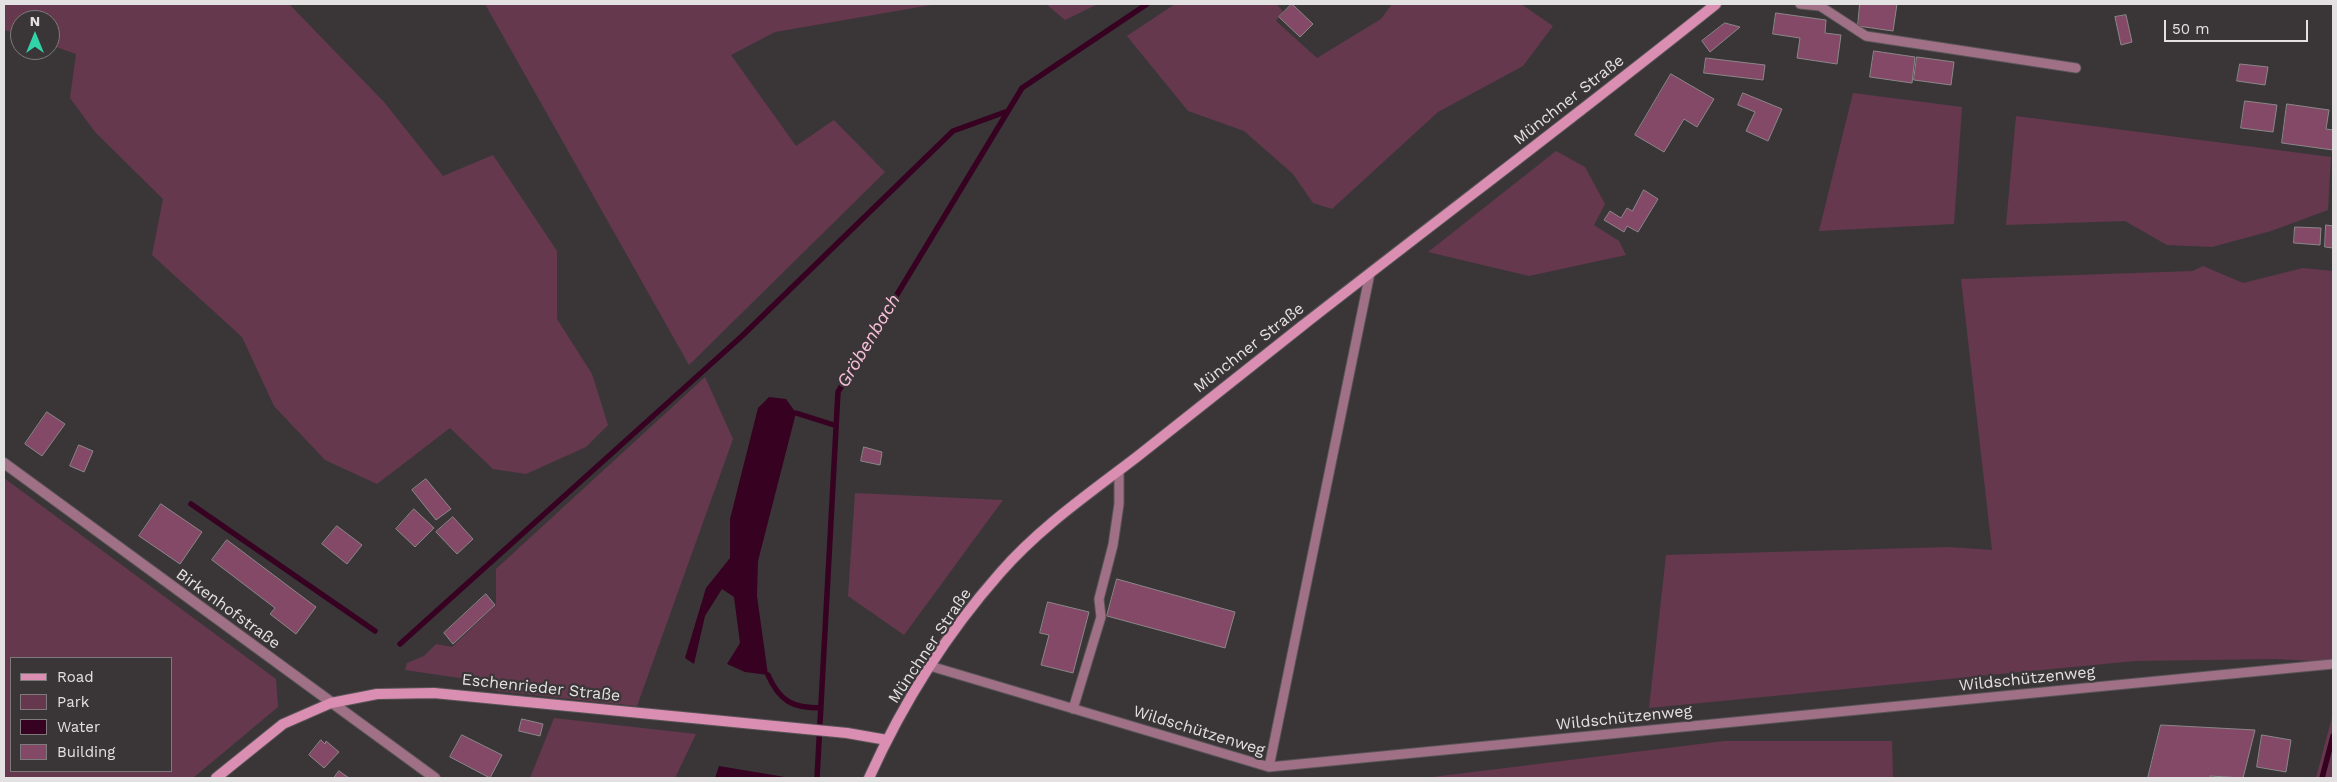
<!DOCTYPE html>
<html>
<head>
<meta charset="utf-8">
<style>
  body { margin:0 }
  #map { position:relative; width:2337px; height:782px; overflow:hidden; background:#3a3638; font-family:"Work Sans",sans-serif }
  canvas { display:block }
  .frame { position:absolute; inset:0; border:5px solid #e4e1e2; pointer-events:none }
  .legend { position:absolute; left:10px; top:657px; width:162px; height:115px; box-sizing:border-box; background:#3a3638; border:1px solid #7e7a7c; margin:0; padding:6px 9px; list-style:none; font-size:15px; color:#e4e1e2 }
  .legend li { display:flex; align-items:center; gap:10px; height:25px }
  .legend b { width:25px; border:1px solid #7e7a7c }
  .north { position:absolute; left:10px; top:10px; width:50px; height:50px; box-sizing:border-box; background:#3a3638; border:1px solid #7e7a7c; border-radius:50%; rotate:0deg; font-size:14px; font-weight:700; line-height:20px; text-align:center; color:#e4e1e2 }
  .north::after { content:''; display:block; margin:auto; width:18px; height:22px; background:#31d4a9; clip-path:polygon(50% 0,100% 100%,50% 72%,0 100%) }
  .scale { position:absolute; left:2164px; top:20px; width:144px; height:22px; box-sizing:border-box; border:2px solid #e4e1e2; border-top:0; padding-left:6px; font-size:15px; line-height:18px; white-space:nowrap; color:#e4e1e2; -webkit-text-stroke:4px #3a3638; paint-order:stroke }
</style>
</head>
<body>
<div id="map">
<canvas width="2337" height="782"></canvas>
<div class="frame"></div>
<ul class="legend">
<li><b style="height:6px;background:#da8fb2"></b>Road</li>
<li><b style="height:14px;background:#65384e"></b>Park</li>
<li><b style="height:14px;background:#370221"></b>Water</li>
<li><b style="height:14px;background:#844966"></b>Building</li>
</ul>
<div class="north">N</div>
<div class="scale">50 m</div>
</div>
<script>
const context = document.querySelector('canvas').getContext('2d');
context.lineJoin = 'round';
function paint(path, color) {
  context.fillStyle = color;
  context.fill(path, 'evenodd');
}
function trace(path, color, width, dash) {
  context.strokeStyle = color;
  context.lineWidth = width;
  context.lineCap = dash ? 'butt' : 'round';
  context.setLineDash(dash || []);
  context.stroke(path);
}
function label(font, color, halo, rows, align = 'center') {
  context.font = font + ' "Work Sans",sans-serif';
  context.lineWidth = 4.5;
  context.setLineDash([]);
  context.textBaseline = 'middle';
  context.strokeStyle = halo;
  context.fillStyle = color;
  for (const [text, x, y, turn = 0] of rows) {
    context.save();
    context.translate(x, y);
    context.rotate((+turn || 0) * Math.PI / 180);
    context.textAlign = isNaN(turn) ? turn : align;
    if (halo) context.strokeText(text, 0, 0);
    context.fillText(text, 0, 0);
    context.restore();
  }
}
const green = new Path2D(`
  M 4,4 L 289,4 L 384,102 L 443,176 L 493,155 L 557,251 L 557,319 L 592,374 L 608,425 L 586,447 L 526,474 L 493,469 L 450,428 L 377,484 L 325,460 L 274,406 L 242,337 L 152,255 L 163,199 L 95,132 L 70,98 L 76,54 L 50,45 L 50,20 L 20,20 L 20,34 L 4,30 Z
  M 485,4 L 937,4 L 775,32 L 731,55 L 796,146 L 834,120 L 885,172 L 689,365 Z
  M 1046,4 L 1098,4 L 1065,20 Z
  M 1175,4 L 1276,4 L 1283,11 L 1276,21 L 1317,58 L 1381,19 L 1392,4 L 1521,4 L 1553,26 L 1523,66 L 1438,112 L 1332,209 L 1313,203 L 1293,174 L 1244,131 L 1188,111 L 1127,36 Z
  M 1853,93 L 1962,107 L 1954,224 L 1819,231 Z
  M 2016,116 L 2331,157 L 2328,210 L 2271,231 L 2212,247 L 2167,245 L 2125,221 L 2006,225 Z
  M 1556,151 L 1585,167 L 1605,204 L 1594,225 L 1619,241 L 1626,255 L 1529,276 L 1428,252 Z
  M 2203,266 L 2243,283 L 2303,268 L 2333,271 L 2333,662 L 2276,659 L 2135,661 L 1649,708 L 1666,555 L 1949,547 L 1992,550 L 1961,279 L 2193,271 Z
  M 705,377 L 733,439 L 637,706 L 496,691 L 473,680 L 405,670 L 407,663 L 424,656 L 436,644 L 452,647 L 496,605 L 496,569 Z
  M 4,478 L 276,679 L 278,707 L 193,778 L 4,778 ZM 171,658 L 171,771 L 11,771 L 11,658 Z
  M 855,493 L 1003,500 L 904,635 L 848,596 Z
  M 2333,713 L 2333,778 L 2316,778 Z
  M 554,718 L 696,734 L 675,778 L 530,778 Z
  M 1724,741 L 1892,741 L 1893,778 L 1424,778 Z`);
const water = new Path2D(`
  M 769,397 L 786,399 L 796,413 L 758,561 L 757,596 L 768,675 L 745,672 L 727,664 L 740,643 L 734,597 L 722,589 L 705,616 L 694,664 L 685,658 L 706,588 L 730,558 L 730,519 L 758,408 Z
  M 719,766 L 791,778 L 715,778 Z`);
const stream = new Path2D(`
  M 796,413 L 834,425
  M 191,504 L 375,631
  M 400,644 L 742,336 L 953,131 L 1008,111
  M 768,675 C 780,702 793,708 821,708
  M 817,778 L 838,392 L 1022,88 L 1147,4
  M 2322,778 L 2333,736`);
const building = new Path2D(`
  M 1292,4 L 1313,24 L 1300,37 L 1279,17 Z
  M 1860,4 L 1897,4 L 1893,31 L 1858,26 Z
  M 1776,13 L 1826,20 L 1825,33 L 1841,35 L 1837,64 L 1797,58 L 1800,38 L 1773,34 Z
  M 2126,15 L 2132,42 L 2121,45 L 2115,17 Z
  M 1725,23 L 1740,27 L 1710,52 L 1702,41 Z
  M 1874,51 L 1915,57 L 1912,83 L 1870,77 Z
  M 1917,57 L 1954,62 L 1951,85 L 1914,80 Z
  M 1706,58 L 1765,65 L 1763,80 L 1704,73 Z
  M 2240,64 L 2268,67 L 2265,85 L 2237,81 Z
  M 1671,74 L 1714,99 L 1697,127 L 1684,119 L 1664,152 L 1635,135 Z
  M 1743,93 L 1782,109 L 1768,141 L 1746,131 L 1755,112 L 1738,105 Z
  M 2245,101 L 2277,105 L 2273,132 L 2241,128 Z
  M 2287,104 L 2329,110 L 2326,129 L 2333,130 L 2333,150 L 2282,143 Z
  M 1644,190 L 1658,199 L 1638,232 L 1627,226 L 1624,232 L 1604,220 L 1610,211 L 1621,218 L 1627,208 L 1632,211 Z
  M 2326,225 L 2333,226 L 2333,248 L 2325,247 Z
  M 2295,227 L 2321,228 L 2320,245 L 2294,243 Z
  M 47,412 L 65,424 L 42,456 L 25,444 Z
  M 79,445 L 93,451 L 84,472 L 70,466 Z
  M 864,447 L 882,452 L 880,465 L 861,461 Z
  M 426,479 L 451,509 L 436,520 L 412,490 Z
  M 161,504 L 202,532 L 180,564 L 139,536 Z
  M 414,509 L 434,528 L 415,547 L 396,529 Z
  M 453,517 L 473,539 L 457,554 L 436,532 Z
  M 337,526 L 362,545 L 347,564 L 322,544 Z
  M 227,540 L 316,607 L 296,634 L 270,614 L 275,608 L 212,560 Z
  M 1117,579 L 1235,612 L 1225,648 L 1107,616 Z
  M 486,594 L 495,605 L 453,644 L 444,633 Z
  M 1048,602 L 1089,612 L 1073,673 L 1041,665 L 1049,635 L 1040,633 Z
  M 522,719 L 543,724 L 540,736 L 519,731 Z
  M 2161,725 L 2255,730 L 2243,778 L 2210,776 L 2210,778 L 2148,778 Z
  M 462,735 L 502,755 L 490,778 L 450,757 Z
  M 2262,735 L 2291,740 L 2286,772 L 2257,767 Z
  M 321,740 L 325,744 L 326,741 L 339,752 L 324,768 L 309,755 Z
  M 339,771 L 349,778 L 334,778 Z`);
const lane = new Path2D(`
  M 1800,4 L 1820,6 L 1866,36 L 2076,68
  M 930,666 L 1269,767 L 2333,664
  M 1073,709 L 1101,617 L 1099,599 L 1113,545 L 1119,504 L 1119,470
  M 1269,767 L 1370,273`);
const street = new Path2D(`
  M 4,463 L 435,778`);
const secondary = new Path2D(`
  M 216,778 L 283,724 L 331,703 L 377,694 L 434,693 L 847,733 L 887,740
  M 869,778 C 902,705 947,633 1000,573 C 1040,527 1090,493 1138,456 C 1193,413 1247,369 1302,326 C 1440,218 1580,113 1716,4`);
const streetNames = [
  ["Münchner Straße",1569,100,-38],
  ["Münchner Straße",1249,348,-38],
  ["Birkenhofstraße",228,609,36],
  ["Münchner Straße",930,646,-56],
  ["Wildschützenweg",2027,679,-6],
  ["Eschenrieder Straße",541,688,6],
  ["Wildschützenweg",1624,718,-6],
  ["Wildschützenweg",1199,731,17]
];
const waterNames = [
  ["Gröbenbach",869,341,-59]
];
paint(green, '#65384e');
paint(water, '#370221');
trace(stream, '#370221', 5.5);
paint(building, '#844966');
trace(building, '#8b8789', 1);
trace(lane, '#595557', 11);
trace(street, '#595557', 12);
trace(secondary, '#595557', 12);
trace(lane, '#a07086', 9);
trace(street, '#a07086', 10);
trace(secondary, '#da8fb2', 10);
label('16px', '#e4e1e2', '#3a3638', streetNames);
label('italic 18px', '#f9c0da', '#3a3638', waterNames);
</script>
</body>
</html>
